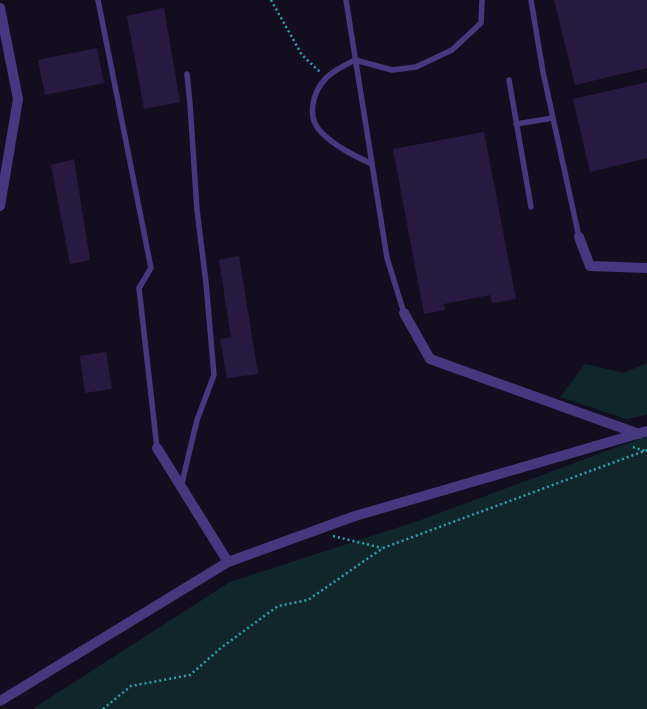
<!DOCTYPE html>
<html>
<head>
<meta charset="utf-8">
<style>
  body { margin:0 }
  canvas { display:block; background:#130d20 }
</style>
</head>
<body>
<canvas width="647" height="709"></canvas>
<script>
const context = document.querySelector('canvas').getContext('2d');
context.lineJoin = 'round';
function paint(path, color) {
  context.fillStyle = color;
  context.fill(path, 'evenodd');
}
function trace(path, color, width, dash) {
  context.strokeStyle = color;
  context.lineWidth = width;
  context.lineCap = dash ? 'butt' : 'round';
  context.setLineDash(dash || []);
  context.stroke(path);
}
const green = new Path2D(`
  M 647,363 L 647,415 L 626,419 L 560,397 L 585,364 L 624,373 Z
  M 647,436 L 647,709 L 35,709 L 34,708 L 230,582 L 418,521 Z`);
const building = new Path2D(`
  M 554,0 L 647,0 L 647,68 L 575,85 Z
  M 164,8 L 180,102 L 144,109 L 127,16 Z
  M 97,48 L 104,83 L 45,95 L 38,60 Z
  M 647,82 L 647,158 L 590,172 L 573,99 Z
  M 484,132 L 516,299 L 492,303 L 490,295 L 444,304 L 445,310 L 424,314 L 393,149 Z
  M 74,159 L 90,260 L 70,264 L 51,165 Z
  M 239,256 L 258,374 L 227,378 L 220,339 L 231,337 L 219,260 Z
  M 106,352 L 112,389 L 85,393 L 80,356 Z`);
const path = new Path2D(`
  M 271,0 L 302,55 L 320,72
  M 633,447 L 645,451
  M 333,536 L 382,548
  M 103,709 L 131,686 L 190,675 L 222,647 L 278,606 L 308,600 L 383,548 L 647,450`);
const lane = new Path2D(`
  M 98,0 L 151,268 L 139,288 L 157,448
  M 346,0 L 387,258 L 404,313
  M 531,0 L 543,72 L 579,237
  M 509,80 L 531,207
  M 516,124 L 553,118
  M 372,164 C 355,156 336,147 322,133 C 306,118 312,93 326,78 C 334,70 345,65 355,60 L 392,70 L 416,67 L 452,50 L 481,23 L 482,0
  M 181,487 L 197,420 L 214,375 L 206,283 L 197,210 L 190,104 L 187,74`);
const street = new Path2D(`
  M 0,8 L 18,99 L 0,206
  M 579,237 L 590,266 L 647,268
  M 404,313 L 430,359 L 639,434
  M 157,448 L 228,562
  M 0,701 L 228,562 L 355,516 L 647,431`);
paint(green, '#10262a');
paint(building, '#271940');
trace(path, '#2ea4b0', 2.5, [2, 3]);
trace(lane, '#46387e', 5.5);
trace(street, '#46387e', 10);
</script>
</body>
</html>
